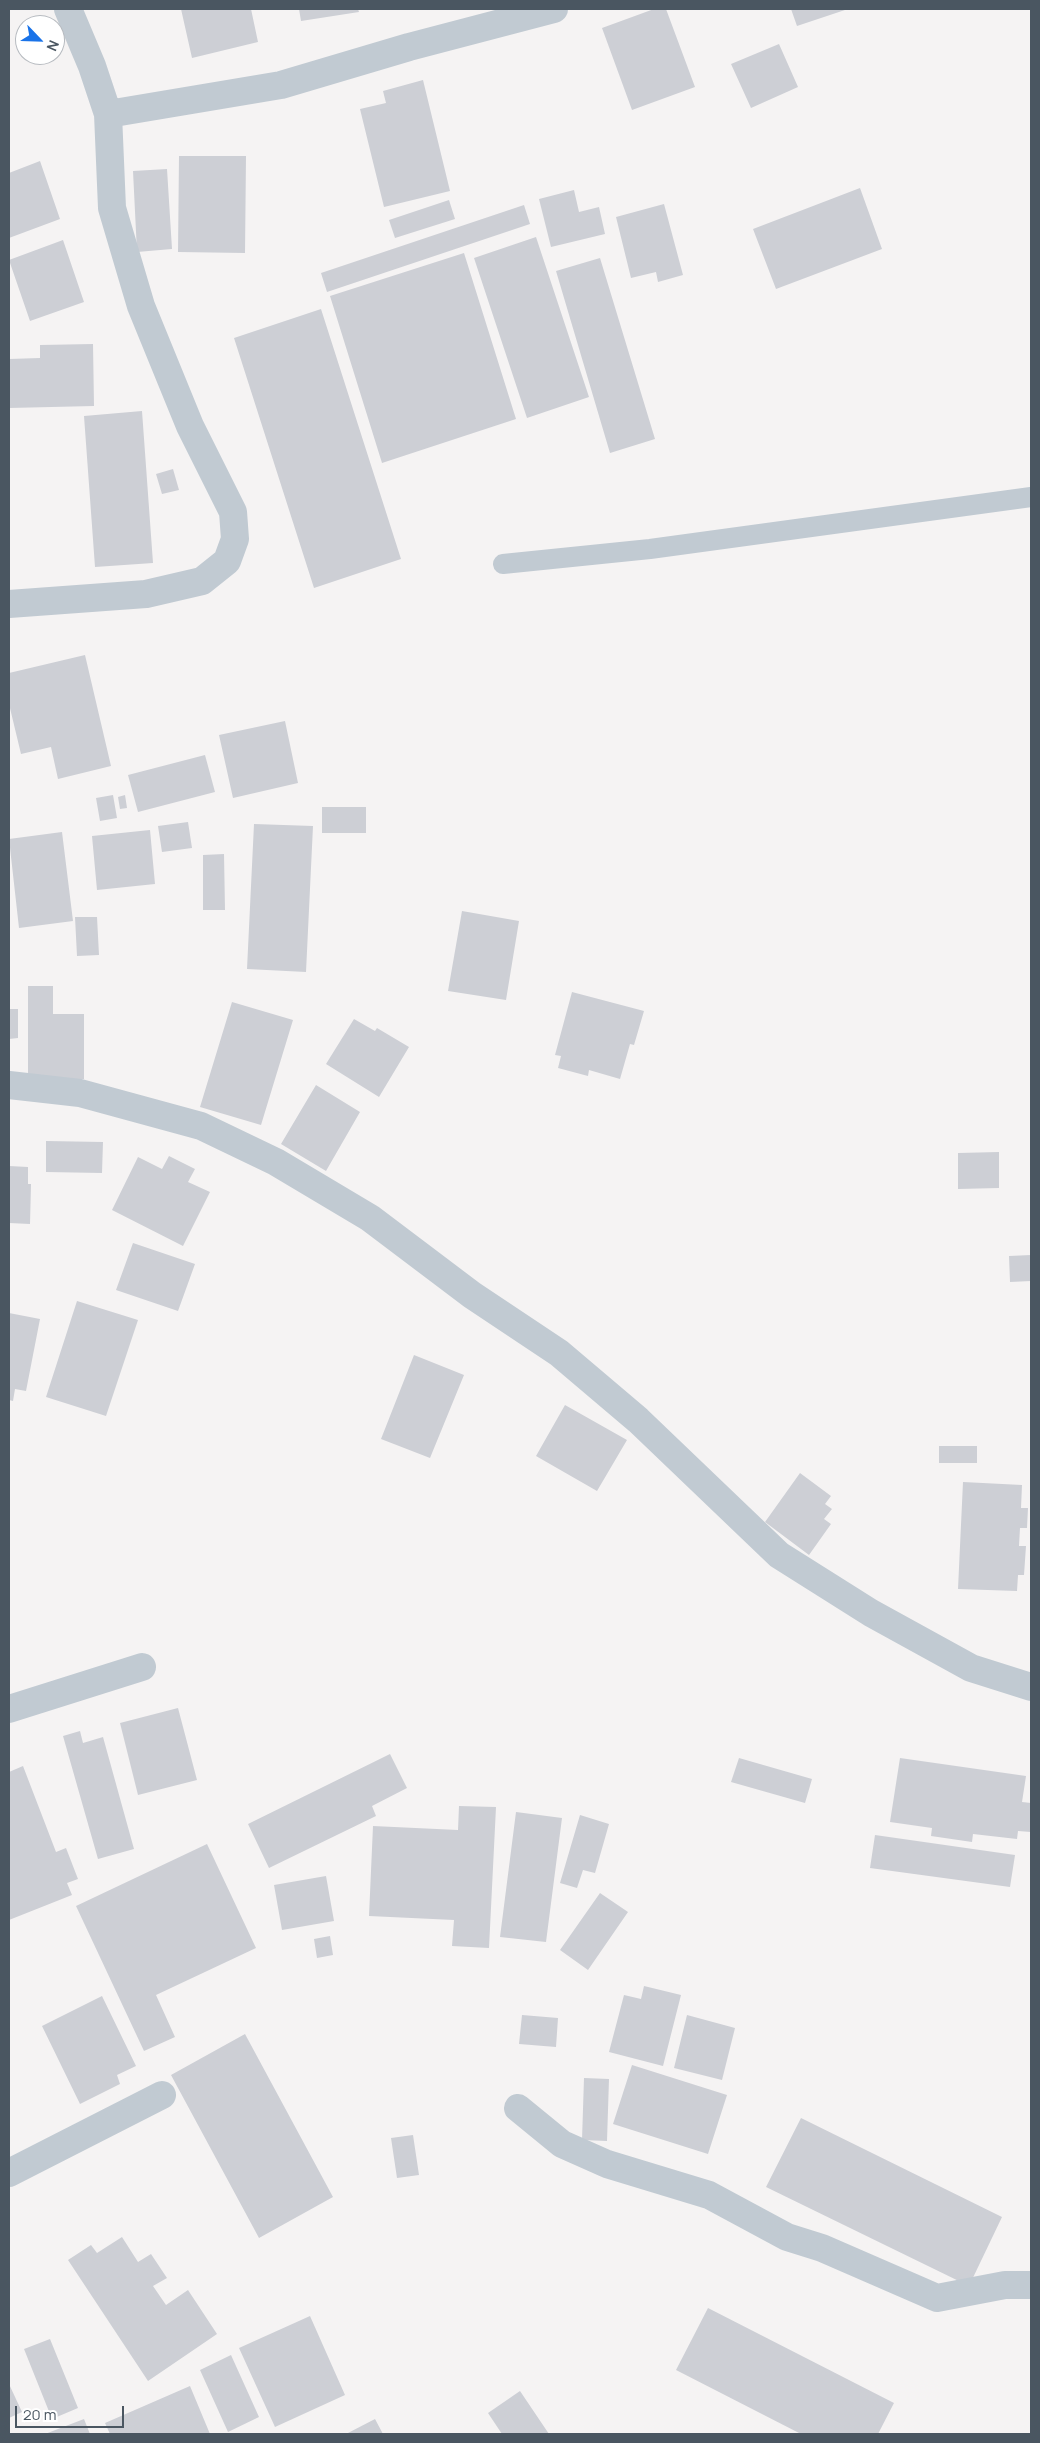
<!DOCTYPE html>
<html>
<head>
<meta charset="utf-8">
<style>
  body { margin:0 }
  #map { position:relative; width:1040px; height:2443px; overflow:hidden; background:#f5f3f3; font-family:Manrope,sans-serif }
  canvas { display:block }
  .frame { position:absolute; inset:0; border:10px solid #4a5661; pointer-events:none }
  .north { position:absolute; left:15px; top:15px; width:50px; height:50px; box-sizing:border-box; background:#fff; border:1px solid #b7bbc0; border-radius:50%; rotate:114deg; font-size:14px; font-weight:700; line-height:20px; text-align:center; color:#4a5661 }
  .north::after { content:''; display:block; margin:auto; width:18px; height:22px; background:#1a73e8; clip-path:polygon(50% 0,100% 100%,50% 72%,0 100%) }
  .scale { position:absolute; left:15px; top:2406px; width:109px; height:22px; box-sizing:border-box; border:2px solid #4a5661; border-top:0; padding-left:6px; font-size:15px; line-height:18px; white-space:nowrap; color:#4a5661; -webkit-text-stroke:4px #fff; paint-order:stroke }
</style>
</head>
<body>
<div id="map">
<canvas width="1040" height="2443"></canvas>
<div class="frame"></div>
<div class="north">N</div>
<div class="scale">20 m</div>
</div>
<script>
const context = document.querySelector('canvas').getContext('2d');
context.lineJoin = 'round';
function paint(path, color) {
  context.fillStyle = color;
  context.fill(path, 'evenodd');
}
function trace(path, color, width, dash) {
  context.strokeStyle = color;
  context.lineWidth = width;
  context.lineCap = dash ? 'butt' : 'round';
  context.setLineDash(dash || []);
  context.stroke(path);
}
const building = new Path2D(`
  M 181,9 L 251,9 L 258,42 L 192,58 Z
  M 299,9 L 358,9 L 359,12 L 301,21 Z
  M 654,9 L 666,9 L 695,87 L 632,110 L 602,28 Z
  M 791,9 L 848,9 L 797,26 Z
  M 779,44 L 798,87 L 751,108 L 731,64 Z
  M 423,80 L 450,191 L 384,207 L 360,109 L 386,103 L 383,91 Z
  M 179,156 L 246,156 L 245,253 L 178,252 Z
  M 40,161 L 60,219 L 9,238 L 9,173 Z
  M 167,169 L 172,249 L 137,252 L 133,171 Z
  M 860,188 L 882,249 L 776,289 L 753,229 Z
  M 574,190 L 579,212 L 599,207 L 605,234 L 551,247 L 539,199 Z
  M 449,200 L 455,219 L 395,238 L 389,220 Z
  M 664,204 L 683,275 L 658,282 L 656,272 L 631,278 L 616,217 Z
  M 524,205 L 530,224 L 327,292 L 321,273 Z
  M 536,237 L 589,397 L 527,418 L 474,258 Z
  M 63,240 L 84,302 L 30,321 L 9,260 Z
  M 464,253 L 516,419 L 382,463 L 330,296 Z
  M 600,258 L 655,439 L 610,453 L 556,271 Z
  M 321,309 L 401,559 L 314,588 L 234,338 Z
  M 93,344 L 94,406 L 9,408 L 9,359 L 40,358 L 40,345 Z
  M 142,411 L 153,563 L 95,567 L 84,416 Z
  M 173,469 L 179,490 L 162,494 L 156,474 Z
  M 85,655 L 111,766 L 58,779 L 51,747 L 21,754 L 9,704 L 9,673 Z
  M 285,721 L 298,783 L 233,798 L 219,735 Z
  M 205,755 L 215,792 L 138,812 L 128,775 Z
  M 113,795 L 117,818 L 100,821 L 96,798 Z
  M 125,795 L 127,808 L 120,809 L 118,797 Z
  M 322,807 L 366,807 L 366,833 L 322,833 Z
  M 188,822 L 192,848 L 162,852 L 158,826 Z
  M 254,824 L 313,826 L 306,972 L 247,969 Z
  M 150,830 L 155,884 L 97,890 L 92,836 Z
  M 62,832 L 73,921 L 19,928 L 9,839 Z
  M 224,854 L 225,910 L 203,910 L 203,855 Z
  M 462,911 L 519,921 L 506,1000 L 448,991 Z
  M 75,917 L 97,917 L 99,955 L 77,956 Z
  M 28,986 L 53,986 L 53,1014 L 84,1014 L 84,1079 L 28,1079 Z
  M 572,992 L 644,1011 L 634,1045 L 630,1044 L 620,1079 L 589,1070 L 588,1076 L 558,1068 L 561,1056 L 555,1055 Z
  M 232,1002 L 293,1020 L 261,1125 L 200,1107 Z
  M 9,1009 L 18,1009 L 18,1038 L 9,1039 Z
  M 354,1019 L 375,1031 L 377,1028 L 409,1047 L 379,1097 L 326,1064 Z
  M 316,1085 L 360,1112 L 326,1171 L 281,1144 Z
  M 46,1141 L 103,1142 L 102,1173 L 46,1172 Z
  M 999,1152 L 999,1188 L 958,1189 L 958,1153 Z
  M 169,1156 L 195,1169 L 188,1182 L 210,1192 L 183,1246 L 112,1210 L 138,1157 L 162,1169 Z
  M 9,1166 L 28,1167 L 28,1184 L 31,1184 L 30,1224 L 9,1223 Z
  M 133,1243 L 195,1264 L 178,1311 L 116,1290 Z
  M 1031,1255 L 1031,1281 L 1010,1282 L 1009,1256 Z
  M 77,1301 L 138,1320 L 106,1416 L 46,1397 Z
  M 9,1313 L 40,1319 L 26,1391 L 15,1389 L 13,1401 L 9,1400 Z
  M 414,1355 L 464,1375 L 430,1458 L 381,1439 Z
  M 565,1405 L 627,1440 L 597,1491 L 536,1456 Z
  M 939,1446 L 977,1446 L 977,1463 L 939,1463 Z
  M 800,1473 L 831,1496 L 825,1504 L 832,1509 L 824,1519 L 831,1524 L 809,1555 L 765,1522 Z
  M 963,1482 L 1022,1485 L 1021,1508 L 1028,1508 L 1027,1528 L 1020,1528 L 1019,1546 L 1026,1546 L 1024,1575 L 1018,1575 L 1017,1591 L 958,1589 Z
  M 178,1708 L 197,1780 L 138,1795 L 120,1723 Z
  M 80,1731 L 83,1743 L 103,1737 L 134,1849 L 98,1859 L 63,1736 Z
  M 390,1754 L 407,1788 L 372,1806 L 376,1816 L 269,1868 L 248,1824 Z
  M 739,1758 L 812,1779 L 805,1803 L 731,1782 Z
  M 900,1758 L 1026,1776 L 1022,1802 L 1031,1803 L 1031,1832 L 1018,1831 L 1017,1839 L 973,1834 L 972,1842 L 931,1836 L 932,1828 L 890,1822 Z
  M 23,1766 L 56,1852 L 66,1848 L 78,1879 L 67,1883 L 72,1895 L 9,1920 L 9,1772 Z
  M 459,1806 L 496,1807 L 489,1948 L 452,1946 L 454,1920 L 369,1916 L 373,1826 L 458,1830 Z
  M 516,1812 L 562,1818 L 546,1942 L 500,1937 Z
  M 580,1815 L 609,1824 L 595,1873 L 583,1870 L 577,1888 L 560,1883 Z
  M 875,1835 L 1015,1855 L 1010,1887 L 870,1868 Z
  M 207,1844 L 256,1948 L 156,1995 L 175,2037 L 144,2051 L 76,1906 Z
  M 326,1876 L 334,1921 L 282,1930 L 274,1885 Z
  M 600,1893 L 628,1912 L 588,1970 L 560,1950 Z
  M 330,1936 L 333,1955 L 317,1958 L 314,1939 Z
  M 644,1986 L 681,1995 L 663,2066 L 609,2052 L 624,1995 L 641,1999 Z
  M 102,1996 L 136,2066 L 117,2075 L 120,2084 L 80,2104 L 42,2026 Z
  M 522,2015 L 558,2018 L 556,2047 L 519,2044 Z
  M 687,2015 L 735,2028 L 722,2080 L 674,2068 Z
  M 245,2034 L 333,2197 L 259,2238 L 171,2075 Z
  M 632,2065 L 727,2095 L 708,2154 L 613,2124 Z
  M 584,2078 L 609,2079 L 607,2141 L 582,2140 Z
  M 801,2118 L 1002,2217 L 969,2286 L 766,2187 Z
  M 413,2135 L 419,2175 L 397,2178 L 391,2138 Z
  M 122,2237 L 138,2262 L 151,2254 L 167,2278 L 153,2286 L 166,2305 L 188,2290 L 217,2334 L 148,2381 L 68,2260 L 91,2245 L 97,2253 Z
  M 708,2308 L 894,2403 L 878,2434 L 801,2434 L 676,2370 Z
  M 310,2316 L 345,2395 L 275,2427 L 239,2348 Z
  M 50,2339 L 78,2408 L 52,2419 L 24,2349 Z
  M 231,2355 L 259,2417 L 228,2432 L 200,2370 Z
  M 9,2384 L 22,2412 L 9,2418 Z
  M 190,2386 L 210,2434 L 110,2434 L 105,2423 Z
  M 520,2391 L 549,2434 L 502,2434 L 488,2413 Z
  M 84,2419 L 90,2434 L 45,2434 Z
  M 375,2419 L 383,2434 L 346,2434 Z`);
const service = new Path2D(`
  M 503,564 L 650,549 L 1031,497`);
const minor = new Path2D(`
  M 108,114 L 281,85 L 409,47 L 554,9
  M 9,604 L 146,594 L 202,581 L 227,561 L 235,539 L 233,512 L 190,426 L 141,306 L 112,208 L 108,114 L 92,66 L 68,9
  M 9,1085 L 80,1093 L 201,1126 L 276,1162 L 370,1218 L 472,1295 L 559,1353 L 638,1420 L 779,1555 L 871,1613 L 971,1668 L 1031,1687
  M 9,1709 L 142,1667
  M 518,2108 L 562,2144 L 607,2164 L 709,2195 L 787,2237 L 822,2248 L 937,2298 L 1005,2285 L 1031,2285
  M 9,2173 L 162,2095`);
paint(building, '#cdcfd5');
trace(service, '#c1cad2', 20);
trace(minor, '#c1cad2', 28);
</script>
</body>
</html>
